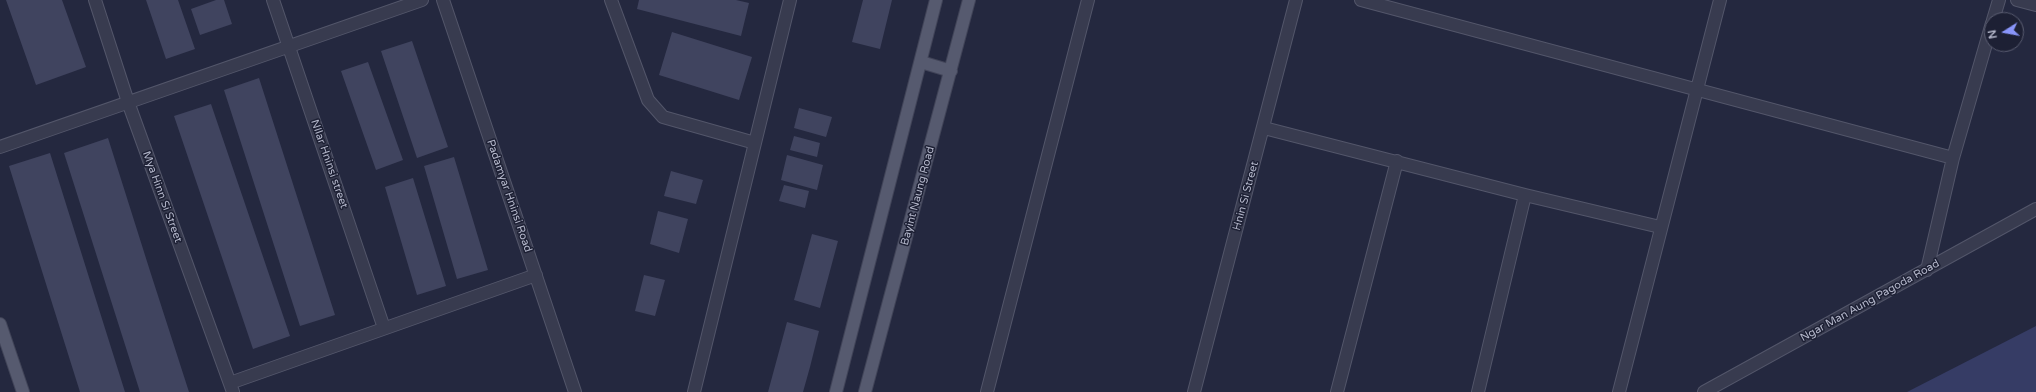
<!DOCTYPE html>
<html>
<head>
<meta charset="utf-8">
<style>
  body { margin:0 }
  #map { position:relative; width:2036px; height:392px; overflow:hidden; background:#24283f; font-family:"Varela Round",sans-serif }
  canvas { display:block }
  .north { position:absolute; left:1984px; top:12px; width:40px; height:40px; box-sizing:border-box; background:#1d2034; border:1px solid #595c70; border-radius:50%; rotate:259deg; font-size:11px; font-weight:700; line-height:16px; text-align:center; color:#b4b7ca }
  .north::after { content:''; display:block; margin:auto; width:14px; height:18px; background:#8995fa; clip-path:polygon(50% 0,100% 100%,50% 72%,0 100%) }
</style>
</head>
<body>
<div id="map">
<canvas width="2036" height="392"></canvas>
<div class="north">N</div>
</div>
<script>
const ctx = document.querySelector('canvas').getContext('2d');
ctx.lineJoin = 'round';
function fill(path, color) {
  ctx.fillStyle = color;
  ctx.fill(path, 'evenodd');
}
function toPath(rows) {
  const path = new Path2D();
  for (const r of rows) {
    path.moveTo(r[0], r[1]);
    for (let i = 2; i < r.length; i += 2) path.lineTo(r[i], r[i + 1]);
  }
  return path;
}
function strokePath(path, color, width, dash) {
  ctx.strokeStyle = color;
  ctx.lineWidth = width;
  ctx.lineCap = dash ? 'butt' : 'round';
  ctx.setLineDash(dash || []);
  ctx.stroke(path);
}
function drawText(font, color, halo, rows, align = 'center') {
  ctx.font = font + ' "Varela Round",sans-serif';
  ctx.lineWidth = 3;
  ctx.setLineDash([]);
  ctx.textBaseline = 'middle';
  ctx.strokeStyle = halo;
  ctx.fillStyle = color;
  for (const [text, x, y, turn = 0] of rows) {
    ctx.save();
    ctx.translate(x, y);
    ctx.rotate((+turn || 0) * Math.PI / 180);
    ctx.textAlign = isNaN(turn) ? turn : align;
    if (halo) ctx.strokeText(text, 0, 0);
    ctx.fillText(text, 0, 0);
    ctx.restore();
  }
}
const water = toPath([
  [2036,326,2036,392,1907,392]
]);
const building = toPath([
  [6,0,62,0,86,67,36,85],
  [146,0,178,0,195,49,166,59],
  [216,0,224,0,232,24,200,35,191,9],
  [639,0,736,0,749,3,741,36,637,9],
  [863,0,892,0,880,49,852,42],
  [672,32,752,57,739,100,659,75],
  [412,41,448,147,417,158,381,51],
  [368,62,403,160,376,170,341,71],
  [259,78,335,315,300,326,224,90],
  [211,104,290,336,253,349,174,116],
  [799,108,832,117,826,137,794,128],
  [794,136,820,143,817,157,790,150],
  [108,138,150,271,189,392,140,392,127,351,64,153],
  [50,153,92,287,125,392,80,392,30,233,9,166],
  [787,155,823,165,817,190,781,180],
  [454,157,488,270,457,279,424,166],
  [671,171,703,180,696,204,664,196],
  [413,178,446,286,417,295,385,187],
  [784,185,809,191,805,208,779,201],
  [658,211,688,219,679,253,650,244],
  [812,234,838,241,820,308,794,300],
  [644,275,665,280,655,316,635,311],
  [787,322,819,331,810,367,803,392,768,392]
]);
const minor = toPath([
  [95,0,128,102,233,392],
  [273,0,384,328],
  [443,0,575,392],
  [611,0,648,100,663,117,755,143],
  [1361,0,1953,158],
  [2017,0,2036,5],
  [1993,20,1999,0],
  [1264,128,1525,195,1660,227],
  [0,147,422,0],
  [1927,270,1953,158,1992,23],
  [230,383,536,275],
  [694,392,790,0],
  [987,392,1088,0],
  [1194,392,1296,0],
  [1337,392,1397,161],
  [1478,392,1525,195],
  [1619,392,1720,0],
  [1704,392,2036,209]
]);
const major = toPath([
  [921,62,951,71],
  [0,324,23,392],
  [836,392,936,0],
  [865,392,969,0]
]);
const streetNames = [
  ["NIlar Hninsi street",329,164,71],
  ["Padamyar Hninsi Road",509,196,71],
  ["Bayint Naung Road",918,196,-75],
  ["Hnin Si Street",1246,196,-75],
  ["Mya Hinn Si Street",162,197,70],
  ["Ngar Man Aung Pagoda Road",1870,301,-29]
];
fill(water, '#363c65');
fill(building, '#40445f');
strokePath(minor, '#53566a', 14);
strokePath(major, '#414458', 14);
strokePath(minor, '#383b4f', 12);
strokePath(major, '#565a6f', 12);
drawText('11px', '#b4b7ca', '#1d2034', streetNames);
</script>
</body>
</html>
